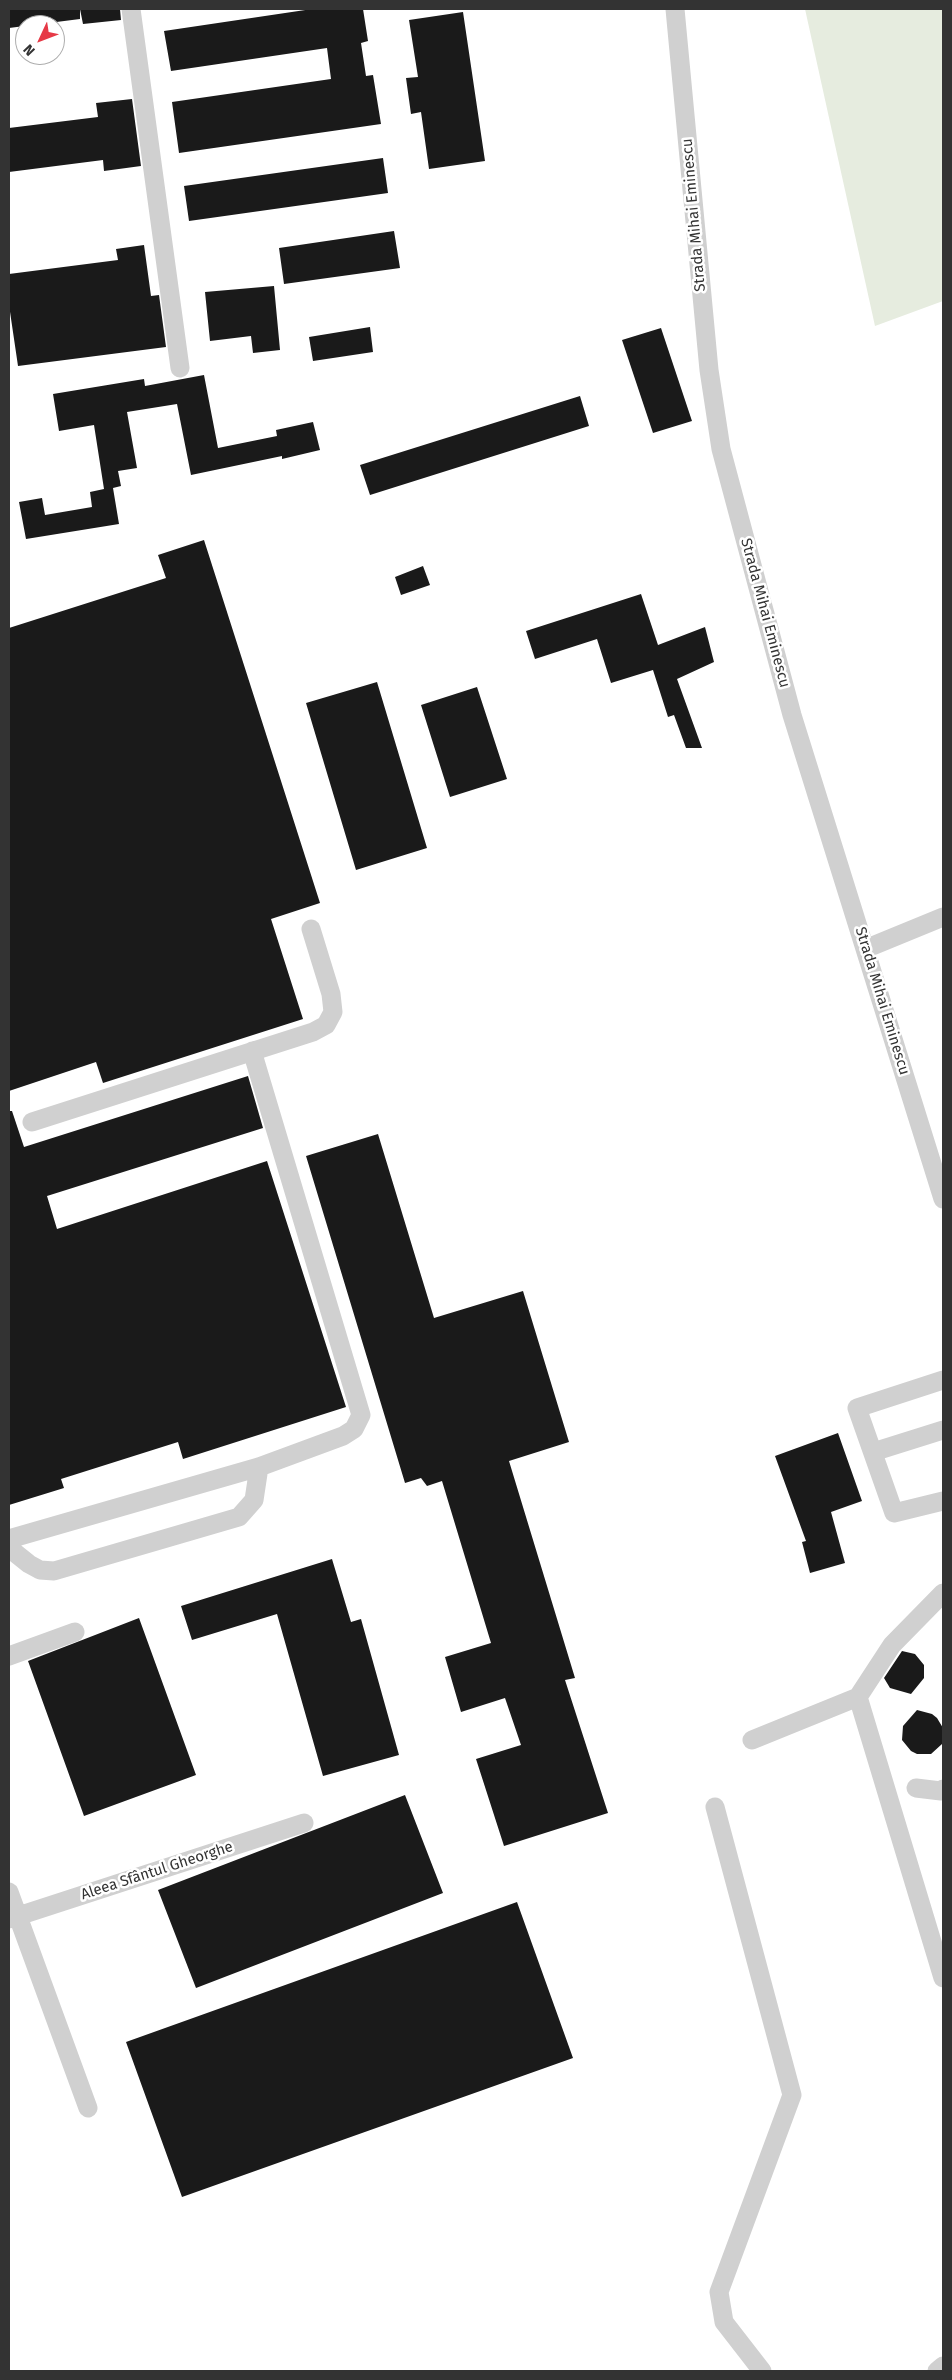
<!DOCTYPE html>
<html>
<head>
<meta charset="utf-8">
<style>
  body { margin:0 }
  #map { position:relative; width:952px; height:2380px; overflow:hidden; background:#fff; font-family:"Fira Sans",sans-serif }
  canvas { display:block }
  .frame { position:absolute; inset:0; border:10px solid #333; pointer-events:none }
  .north { position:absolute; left:15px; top:15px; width:50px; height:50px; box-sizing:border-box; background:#fff; border:1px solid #adadad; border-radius:50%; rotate:227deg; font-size:14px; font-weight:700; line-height:20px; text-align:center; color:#333 }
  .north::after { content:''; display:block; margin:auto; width:18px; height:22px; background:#e63946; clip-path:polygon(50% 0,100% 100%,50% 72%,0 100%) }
</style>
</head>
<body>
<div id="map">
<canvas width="952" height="2380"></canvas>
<div class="frame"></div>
<div class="north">N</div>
</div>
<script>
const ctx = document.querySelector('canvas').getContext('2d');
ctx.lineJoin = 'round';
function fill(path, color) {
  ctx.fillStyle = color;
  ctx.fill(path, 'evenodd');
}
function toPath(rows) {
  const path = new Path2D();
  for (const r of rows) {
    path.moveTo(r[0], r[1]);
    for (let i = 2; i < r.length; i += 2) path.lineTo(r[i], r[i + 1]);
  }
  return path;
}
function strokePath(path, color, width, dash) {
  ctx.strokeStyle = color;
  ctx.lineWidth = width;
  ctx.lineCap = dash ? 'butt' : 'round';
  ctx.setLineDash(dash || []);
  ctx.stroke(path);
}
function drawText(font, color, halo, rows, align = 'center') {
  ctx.font = font + ' "Fira Sans",sans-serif';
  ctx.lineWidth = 5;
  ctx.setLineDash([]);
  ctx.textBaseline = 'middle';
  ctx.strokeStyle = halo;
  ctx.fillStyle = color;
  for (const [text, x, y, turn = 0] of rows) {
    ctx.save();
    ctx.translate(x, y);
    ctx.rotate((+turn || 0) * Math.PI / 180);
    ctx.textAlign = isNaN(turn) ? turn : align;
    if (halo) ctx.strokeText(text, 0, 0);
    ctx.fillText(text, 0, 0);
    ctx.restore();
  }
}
const green = toPath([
  [805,9,943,9,943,301,875,326]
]);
const building = toPath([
  [9,9,80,9,80,19,9,28],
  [80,9,120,9,121,20,83,24],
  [312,9,363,9,368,41,361,43,366,76,373,75,381,124,179,153,172,102,331,79,327,48,171,71,164,31],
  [463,12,485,161,429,169,421,112,411,114,406,78,418,77,409,20],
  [132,99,141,166,104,171,103,160,9,172,9,128,98,117,96,103],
  [383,158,388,193,189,221,184,186],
  [394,231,400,268,284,284,279,248],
  [144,245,151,296,159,295,166,347,18,366,9,305,9,274,118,260,116,249],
  [274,286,280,350,253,353,251,336,210,341,205,292],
  [370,327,373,352,313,361,309,337],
  [661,328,692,421,653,433,622,340],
  [204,375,218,448,277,436,276,430,313,422,320,450,282,459,282,456,191,475,177,404,127,412,137,468,118,471,121,486,113,488,119,524,26,539,19,502,42,498,45,515,92,507,90,492,104,489,94,425,59,431,53,394,144,379,145,386],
  [580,396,589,426,370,495,360,465],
  [204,540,320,903,271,919,303,1019,103,1083,96,1062,9,1091,9,628,166,578,158,555],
  [423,566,430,585,401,595,395,577],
  [641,594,658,645,705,627,714,662,677,679,702,748,686,748,674,715,668,717,653,670,611,683,597,639,535,659,526,631],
  [377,682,427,848,356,870,306,703],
  [477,687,507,779,450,797,421,705],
  [248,1076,263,1128,47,1196,57,1229,267,1161,346,1407,183,1459,178,1442,61,1479,64,1488,9,1505,9,1111,12,1111,24,1147],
  [378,1134,434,1318,523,1291,569,1442,509,1461,575,1678,565,1680,608,1813,504,1846,476,1759,521,1745,505,1698,461,1712,445,1657,491,1643,442,1481,427,1486,421,1478,405,1483,306,1156],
  [838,1433,862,1501,831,1512,845,1563,810,1573,802,1542,806,1541,775,1456],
  [332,1559,351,1622,361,1619,399,1755,323,1776,277,1614,192,1640,181,1606],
  [139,1618,196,1775,84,1816,28,1661],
  [902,1651,915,1654,924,1665,924,1678,911,1694,890,1688,884,1678],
  [917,1710,932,1714,937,1718,943,1728,942,1744,931,1754,917,1754,911,1751,902,1740,903,1726],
  [405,1795,443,1893,196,1988,158,1890],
  [517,1902,573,2058,182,2197,126,2042]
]);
const minor = toPath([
  [131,9,180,368],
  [675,9,709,370,721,449,792,715,943,1199],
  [865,949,943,917],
  [32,1122,313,1032,326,1025,333,1012,331,994,311,929],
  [943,1380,857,1408,894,1513,943,1501],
  [873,1452,943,1430],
  [9,1539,259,1467,343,1436,354,1429,361,1415,252,1051],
  [9,1548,29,1564,40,1570,54,1571,239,1517,254,1500,259,1467],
  [9,1656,75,1632],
  [858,1697,943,1978],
  [752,1740,858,1697,892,1645,943,1593],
  [916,1788,941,1791,943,1789],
  [715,1807,792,2095,719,2292,724,2322,762,2371],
  [9,1892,88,2108],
  [9,1919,304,1823],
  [937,2371,943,2366]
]);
const streetNames = [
  ["Strada Mihai Eminescu",694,215,-95],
  ["Strada Mihai Eminescu",765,613,75],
  ["Strada Mihai Eminescu",882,1001,73],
  ["Aleea Sfântul Gheorghe",157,1871,-18]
];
fill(green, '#e6ecdf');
fill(building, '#1a1a1a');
strokePath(minor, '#d0d0d0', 19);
drawText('15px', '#333', '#fff', streetNames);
</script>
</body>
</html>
